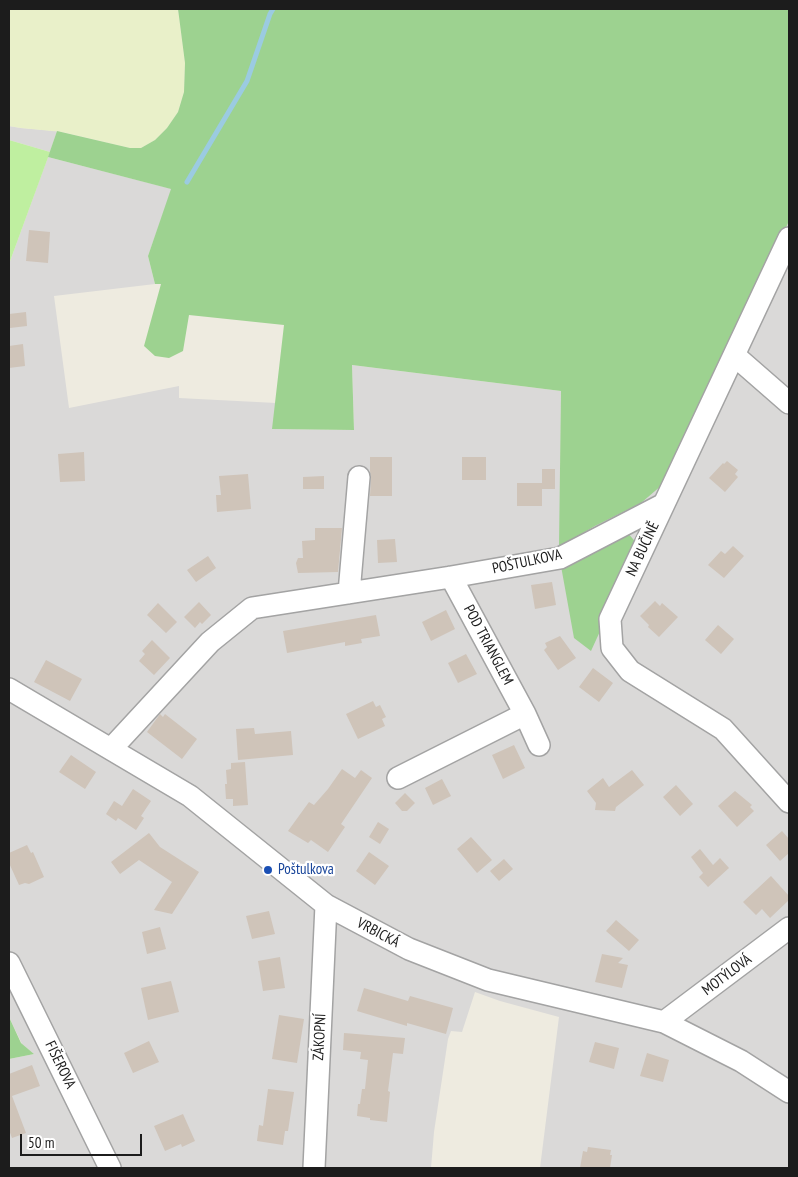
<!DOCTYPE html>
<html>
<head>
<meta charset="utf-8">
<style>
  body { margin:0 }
  #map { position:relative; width:798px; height:1177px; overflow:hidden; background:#eeebe0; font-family:"PT Sans Narrow",sans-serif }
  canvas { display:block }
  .frame { position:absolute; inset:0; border:10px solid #1c1c1c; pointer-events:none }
  .scale { position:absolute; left:20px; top:1134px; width:122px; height:22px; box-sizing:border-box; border:2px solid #1c1c1c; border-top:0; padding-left:6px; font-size:15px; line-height:18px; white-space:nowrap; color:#1c1c1c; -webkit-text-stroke:4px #fff; paint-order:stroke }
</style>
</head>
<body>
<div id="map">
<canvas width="798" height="1177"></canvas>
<div class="frame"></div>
<div class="scale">50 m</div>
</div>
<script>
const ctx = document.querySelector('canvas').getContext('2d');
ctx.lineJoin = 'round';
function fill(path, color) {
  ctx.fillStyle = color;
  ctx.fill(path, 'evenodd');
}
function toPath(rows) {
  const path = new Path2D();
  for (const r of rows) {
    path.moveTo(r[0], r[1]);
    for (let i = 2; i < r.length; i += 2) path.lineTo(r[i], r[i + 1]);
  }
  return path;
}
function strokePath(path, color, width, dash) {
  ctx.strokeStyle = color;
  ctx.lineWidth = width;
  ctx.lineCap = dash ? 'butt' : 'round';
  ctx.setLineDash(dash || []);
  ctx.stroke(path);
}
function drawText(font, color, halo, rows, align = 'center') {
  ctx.font = font + ' "PT Sans Narrow",sans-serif';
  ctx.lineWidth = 4.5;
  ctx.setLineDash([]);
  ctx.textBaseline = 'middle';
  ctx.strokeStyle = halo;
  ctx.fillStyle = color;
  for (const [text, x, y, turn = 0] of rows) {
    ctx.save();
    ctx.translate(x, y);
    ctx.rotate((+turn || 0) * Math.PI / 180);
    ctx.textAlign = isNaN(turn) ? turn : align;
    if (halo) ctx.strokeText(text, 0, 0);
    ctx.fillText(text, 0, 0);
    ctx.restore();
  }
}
const residential = toPath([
  [9,126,21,128,57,131,50,152,9,140],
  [48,157,172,189,148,256,155,284,54,296,69,408,179,386,179,398,276,403,273,429,354,430,352,365,561,391,560,546,595,526,685,446,789,221,789,1168,540,1168,559,1017,500,1001,475,992,462,1032,451,1031,448,1039,434,1132,431,1168,9,1168,9,1059,34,1054,22,1044,9,1017,9,264]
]);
const farmland = toPath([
  [9,9,178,9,185,63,184,92,178,112,167,128,155,140,141,148,130,148,62,132,21,128,9,126]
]);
const grass = toPath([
  [9,140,50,152,9,264]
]);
const forest = toPath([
  [178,9,789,9,789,221,685,446,662,485,641,503,595,526,559,547,561,391,352,365,354,430,272,429,284,325,189,315,183,351,169,358,155,356,144,346,161,284,155,284,148,256,171,189,48,157,57,131,130,148,141,148,155,140,167,128,178,112,184,92,185,63],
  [626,531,639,546,591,651,574,638,561,566],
  [9,1017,21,1043,34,1054,9,1059]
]);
const stream = toPath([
  [187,182,247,81,270,14,273,9]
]);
const building = toPath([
  [29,230,50,232,48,263,26,261],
  [26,312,27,326,10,328,9,314],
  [23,344,25,366,9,368,9,346],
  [84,452,85,481,60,482,58,454],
  [370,457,392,457,392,496,370,496,371,478,370,471],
  [462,457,486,457,486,480,462,480],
  [727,461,738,470,735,474,738,477,725,492,709,478,723,463,724,464],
  [542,469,555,469,555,489,542,489,542,506,517,506,517,483,542,483],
  [248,474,251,509,217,512,216,495,221,495,219,476],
  [324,476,324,489,303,489,303,477],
  [315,528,342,528,338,572,298,573,296,563,298,558,303,558,302,541,315,540],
  [395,539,397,562,378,563,377,540],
  [733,546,744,556,724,578,708,565,721,551,725,554],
  [208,556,216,568,196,582,187,570],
  [552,582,556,605,535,609,531,585],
  [655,601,660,606,662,603,678,617,659,637,648,627,649,625,640,616],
  [199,602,211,615,202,624,200,622,195,628,184,617],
  [158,603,177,622,166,633,147,615],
  [446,610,455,629,431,641,422,622],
  [376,615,380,636,361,639,362,643,345,646,345,642,287,653,283,631],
  [718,625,734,639,721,654,705,640],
  [560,636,576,658,558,670,544,650,547,647,545,643],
  [152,640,170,658,154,675,139,661,145,654,142,651],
  [466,654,477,674,458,683,448,663],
  [46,660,82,679,70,701,34,682],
  [593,668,613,683,599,702,579,687],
  [373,701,376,707,380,705,386,717,382,719,385,726,358,739,346,714],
  [160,714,163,717,165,714,197,739,182,759,147,732],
  [254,728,255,734,291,731,293,755,238,760,236,729],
  [514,745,525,768,503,779,492,755],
  [71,755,96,772,85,789,59,772],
  [245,762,248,805,233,806,233,799,226,799,225,784,227,784,226,770,231,769,231,763],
  [342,769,355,778,361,770,372,778,341,824,345,827,328,852,311,840,308,843,288,831,309,802,314,805,328,789],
  [632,770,644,785,616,807,615,811,595,810,596,803,587,791,603,778,609,787],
  [442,779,451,796,433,805,425,788],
  [676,785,693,804,680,816,663,797],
  [133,789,151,801,141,816,144,818,136,830,118,818,116,821,106,814,114,801,122,806],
  [735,791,752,805,750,807,754,811,737,827,718,806],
  [405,793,415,803,407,811,402,811,395,803],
  [378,822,389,829,380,844,369,837],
  [782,831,789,839,789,853,780,861,766,845],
  [149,833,160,847,199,872,172,914,154,910,172,882,139,860,120,874,111,862],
  [471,837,492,860,477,873,457,849],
  [27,845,31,853,33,852,44,877,29,884,25,883,19,885,9,863,9,853],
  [700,849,713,865,720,858,729,868,708,887,699,877,703,873,691,857],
  [369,852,389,866,375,885,356,871],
  [504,859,513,869,499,881,490,871],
  [771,876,789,896,789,900,770,918,762,909,756,915,743,902],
  [269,911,275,934,252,939,246,916],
  [616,920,639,940,629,951,606,931],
  [160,927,166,949,147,954,142,932],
  [602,954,623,958,618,963,628,965,622,988,595,982],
  [280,957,285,988,263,991,258,961],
  [171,981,179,1012,148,1020,141,988],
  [364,988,408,1001,410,996,453,1008,446,1034,407,1023,407,1026,357,1011],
  [279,1015,304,1019,297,1063,272,1059],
  [344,1033,405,1038,403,1054,393,1053,388,1091,390,1092,387,1122,370,1120,370,1118,357,1116,358,1104,360,1104,362,1089,365,1089,368,1060,360,1059,361,1052,343,1050],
  [149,1041,159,1062,133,1073,124,1053],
  [595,1042,619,1048,614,1069,589,1062],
  [647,1053,669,1060,663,1082,640,1076],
  [32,1065,40,1086,12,1096,26,1133,12,1138,9,1130,9,1074],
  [268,1089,294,1092,288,1131,285,1131,283,1145,257,1141,259,1125,263,1126],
  [183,1114,195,1141,182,1147,181,1144,165,1151,154,1126],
  [588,1147,611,1150,610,1155,612,1155,610,1168,580,1168,583,1151,587,1152]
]);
const minor = toPath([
  [789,238,610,619,612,648,630,671,723,729,789,802],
  [734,355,789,403],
  [349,593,359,477],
  [9,689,190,796,326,905,409,949,488,980,664,1022,741,1061,789,1092],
  [525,714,539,745],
  [111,749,210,642,252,608,451,577,560,558,664,504],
  [398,778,525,714,451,577],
  [9,963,110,1168],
  [664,1022,789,928],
  [314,1168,326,905]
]);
const markers = [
  [268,870,5,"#1a4fb4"]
];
const streetNames = [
  ["NA BUČINĚ",643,549,-65],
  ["POŠTULKOVA",527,562,-12],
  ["POD TRIANGLEM",488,645,62],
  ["VRBICKÁ",378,933,28],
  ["MOTÝLOVÁ",727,975,-37],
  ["ZÁKOPNÍ",320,1037,-87],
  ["FIŠEROVA",60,1065,64]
];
const transitNames = [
  ["Poštulkova",278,870]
];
fill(residential, '#dad9d8');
fill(farmland, '#e9f0c9');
fill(grass, '#bfefa0');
fill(forest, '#9dd290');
strokePath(stream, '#9bcbe1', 5);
fill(building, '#cfc4b9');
strokePath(minor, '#a3a3a3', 24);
strokePath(minor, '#fff', 21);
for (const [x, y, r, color] of markers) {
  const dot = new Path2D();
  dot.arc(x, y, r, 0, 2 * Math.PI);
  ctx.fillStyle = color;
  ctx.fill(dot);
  strokePath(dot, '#fff', 2);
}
drawText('15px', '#1c1c1c', '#fff', streetNames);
drawText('15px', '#164399', '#fff', transitNames, 'left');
</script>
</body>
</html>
